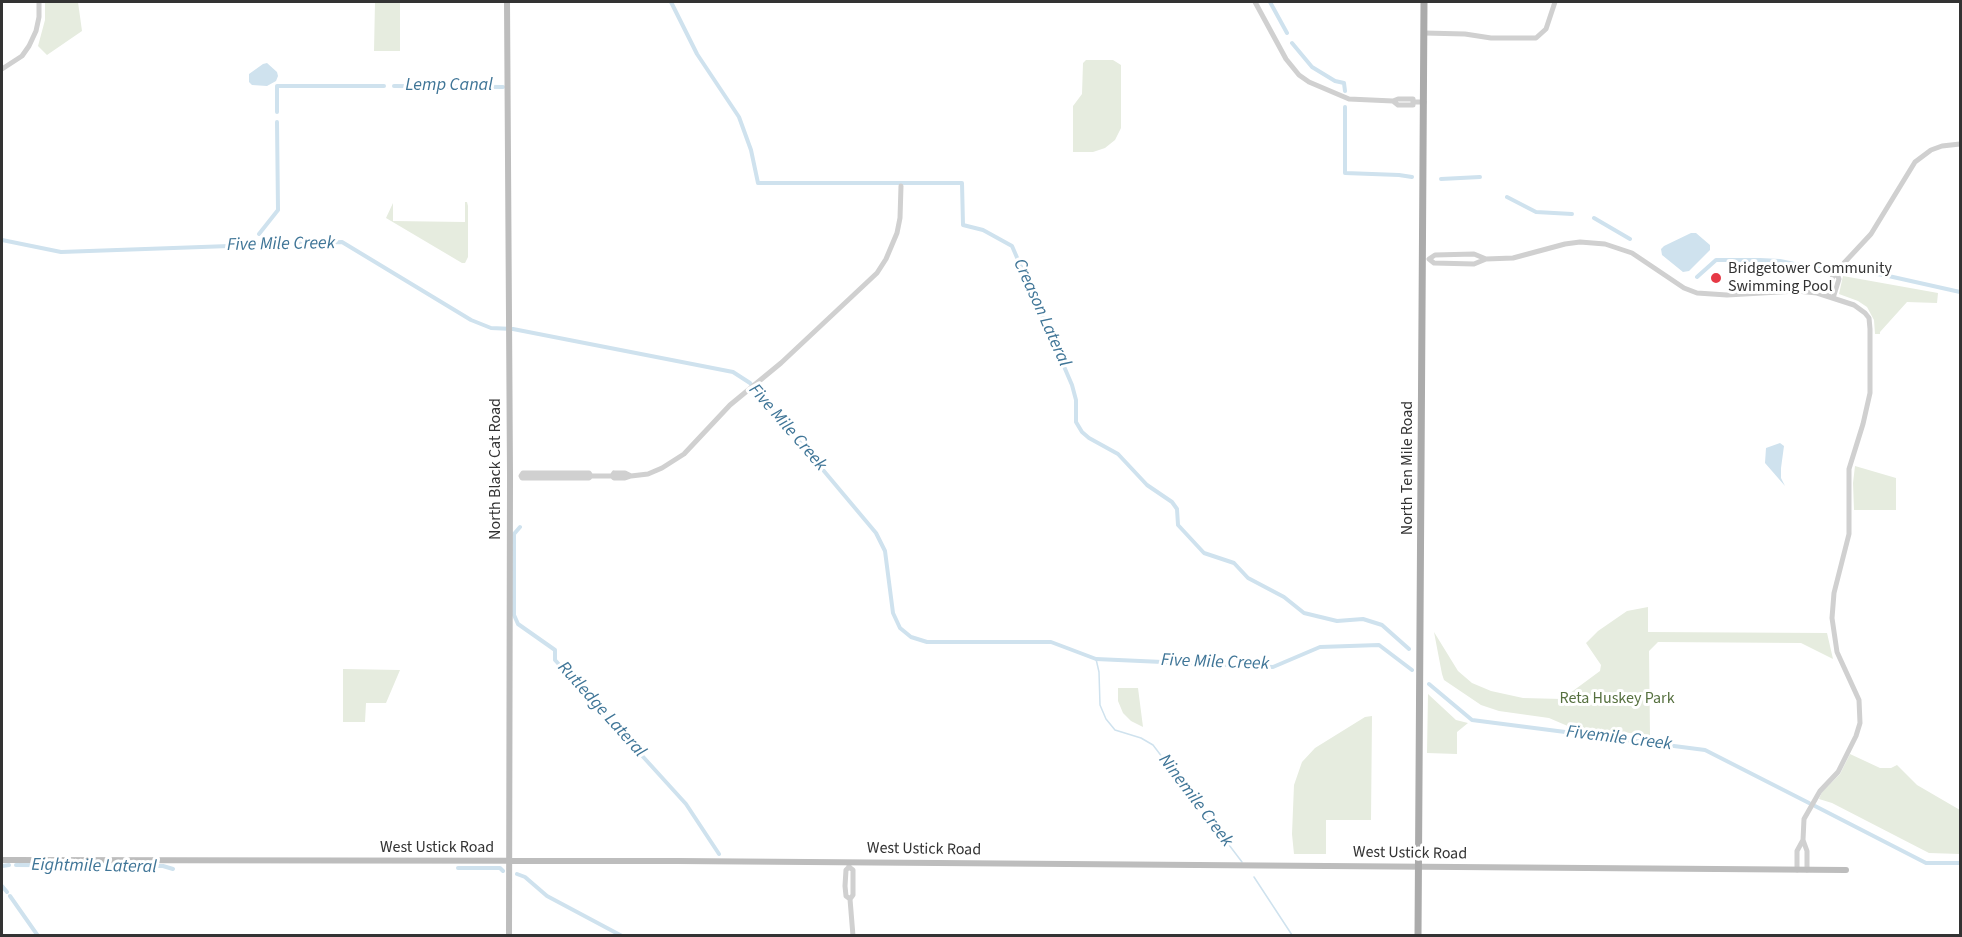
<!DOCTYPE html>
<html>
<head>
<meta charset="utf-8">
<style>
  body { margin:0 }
  #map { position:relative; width:1962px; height:937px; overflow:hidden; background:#fff; font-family:"Source Sans 3",sans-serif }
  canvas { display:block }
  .frame { position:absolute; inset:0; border:3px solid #333; pointer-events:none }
</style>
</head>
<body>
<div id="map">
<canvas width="1962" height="937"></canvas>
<div class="frame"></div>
</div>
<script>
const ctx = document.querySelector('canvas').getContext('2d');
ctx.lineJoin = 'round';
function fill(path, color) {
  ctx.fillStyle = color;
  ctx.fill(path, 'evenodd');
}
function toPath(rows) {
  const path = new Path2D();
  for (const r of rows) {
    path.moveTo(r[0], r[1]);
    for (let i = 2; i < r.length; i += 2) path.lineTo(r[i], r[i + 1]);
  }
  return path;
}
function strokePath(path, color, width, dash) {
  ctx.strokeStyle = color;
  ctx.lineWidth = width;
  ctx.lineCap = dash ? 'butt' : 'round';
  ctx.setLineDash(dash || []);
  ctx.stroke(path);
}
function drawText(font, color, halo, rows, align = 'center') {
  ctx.font = font + ' "Source Sans 3",sans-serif';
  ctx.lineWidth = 6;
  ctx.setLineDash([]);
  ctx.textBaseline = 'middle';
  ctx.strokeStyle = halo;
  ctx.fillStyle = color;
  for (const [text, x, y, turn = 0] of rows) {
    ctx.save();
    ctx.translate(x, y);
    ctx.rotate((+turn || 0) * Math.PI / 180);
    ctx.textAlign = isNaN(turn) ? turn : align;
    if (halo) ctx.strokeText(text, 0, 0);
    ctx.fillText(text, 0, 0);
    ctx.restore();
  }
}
const green = toPath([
  [45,2,78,2,82,31,47,55,38,46,45,20],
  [375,2,400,2,400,51,374,51],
  [1086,60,1113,60,1121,65,1121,128,1115,140,1105,148,1093,152,1073,152,1073,106,1082,94,1083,63],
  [465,202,467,202,468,206,468,257,465,263,462,263,386,218,393,203,393,221,465,222],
  [1843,276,1938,293,1937,303,1907,302,1880,332,1880,334,1875,334,1874,320,1867,307,1858,301,1839,294],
  [1855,466,1896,478,1896,510,1854,510,1853,483],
  [1648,607,1648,632,1827,633,1833,659,1801,643,1658,642,1649,651,1650,735,1570,727,1549,718,1499,711,1481,705,1444,680,1442,674,1434,632,1458,671,1472,683,1491,691,1523,698,1562,699,1600,671,1601,665,1586,643,1598,631,1627,611],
  [343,669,400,670,386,703,366,703,365,722,343,722],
  [1118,688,1138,688,1143,727,1131,721,1123,713,1118,701],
  [1428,694,1456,720,1468,723,1457,732,1457,754,1427,753],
  [1372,716,1371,820,1326,820,1326,854,1294,854,1292,834,1294,785,1302,762,1315,748,1365,717],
  [1850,754,1880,768,1891,768,1897,765,1917,785,1960,810,1960,854,1929,853,1832,803,1819,799,1822,792,1840,774]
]);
const water = toPath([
  [267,63,277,72,278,76,276,81,267,86,252,85,249,82,249,74,263,64],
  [1691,233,1696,233,1710,245,1710,250,1689,271,1683,272,1662,255,1661,249,1664,246],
  [1780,443,1784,446,1781,468,1781,478,1785,486,1765,463,1766,448]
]);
const stream = toPath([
  [1096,659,1099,672,1100,705,1106,719,1115,730,1141,738,1153,745,1242,862],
  [1254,877,1292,935]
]);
const canal = toPath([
  [671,2,697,54,739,117,751,150,758,183,962,183,963,225,983,230,1012,246,1072,385,1076,400,1076,422,1082,432,1089,438,1118,454,1147,485,1172,502,1177,509,1178,525,1204,553,1234,563,1248,578,1284,597,1304,613,1337,621,1363,619,1382,625,1409,649],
  [1270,2,1287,33],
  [1292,43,1312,67,1335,81,1344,83,1345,91],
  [394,86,503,87],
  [1345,107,1345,173,1399,175,1412,177],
  [277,112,277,86,384,86],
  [1441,179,1480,177],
  [1507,197,1536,212,1572,214],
  [1594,218,1630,239],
  [259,234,278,210,277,122],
  [2,240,61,252,342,242,471,320,491,328,513,329,733,372,750,383,876,533,885,551,893,613,900,628,911,637,927,642,1051,642,1096,659,1273,667,1320,647,1379,645,1412,670],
  [1850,270,1884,275,1960,292],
  [1697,277,1716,260,1760,260,1780,261,1804,266,1828,267],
  [520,527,514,534,514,615,518,624,555,650,555,660,686,804,719,854],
  [1429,684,1472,720,1705,750,1809,803],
  [1815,806,1926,863,1960,863],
  [16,865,163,866,173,869],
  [2,866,9,865],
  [458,868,500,868,503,871],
  [517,874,525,877,547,896,622,936],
  [2,886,7,892],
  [10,896,38,936]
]);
const tertiary = toPath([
  [1255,2,1286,59,1299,75,1309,82,1349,99,1393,101],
  [1424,33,1465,34,1491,38,1536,38,1546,29,1555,2],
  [2,69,22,56,29,46,36,31,39,17,39,2],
  [1413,102,1413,99,1398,99,1393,101,1398,105,1413,105,1413,102,1424,102],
  [1486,259,1474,254,1435,255,1429,259,1434,263,1474,264,1486,259,1513,258,1565,244,1580,242,1605,244,1632,253,1684,288,1697,293,1727,295,1797,291,1817,293,1854,305,1865,313,1869,318,1870,329,1870,393,1863,424,1849,469,1849,534,1834,593,1832,618,1837,652,1859,700,1860,723,1856,736,1838,772,1820,791,1804,819,1803,840,1807,851,1807,870],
  [1828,296,1832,278,1844,263,1871,234,1915,162,1931,150,1942,146,1960,144],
  [1833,298,1839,279,1837,274],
  [614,473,625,473,631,476,625,478,614,478,612,476,614,473],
  [591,476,589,478,522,478,521,476,523,473,589,473,591,476,612,476],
  [631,476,648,474,662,468,684,454,730,405,781,363,877,273,886,259,897,233,900,218,901,186],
  [849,863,849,867,846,870,845,886,846,896,850,899,853,895,853,870,849,867],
  [1797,870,1797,851,1803,840],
  [850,899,853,936]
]);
const secondary = toPath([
  [507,2,510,475,509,936],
  [2,860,678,861,1846,870]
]);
const primary = toPath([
  [1418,936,1424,2]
]);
const markers = [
  [1716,278,6,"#e63946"]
];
const poiNames = [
  ["Bridgetower Community",1728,269],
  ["Swimming Pool",1728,287]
];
const streetNames = [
  ["North Ten Mile Road",1408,468,-90],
  ["North Black Cat Road",496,469,-90],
  ["West Ustick Road",437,848],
  ["West Ustick Road",924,850,1],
  ["West Ustick Road",1410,854,1]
];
const parkNames = [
  ["Reta Huskey Park",1617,699]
];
const waterNames = [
  ["Lemp Canal",449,86],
  ["Five Mile Creek",281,245,-1],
  ["Creason Lateral",1041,313,66],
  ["Five Mile Creek",787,428,49],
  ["Five Mile Creek",1215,663,2],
  ["Rutledge Lateral",601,710,48],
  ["Fivemile Creek",1619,739,7],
  ["Ninemile Creek",1195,801,53],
  ["Eightmile Lateral",94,867,1]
];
fill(green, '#e6ecdf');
fill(water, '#cfe2ee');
strokePath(stream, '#cfe2ee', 1.5);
strokePath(canal, '#cfe2ee', 4);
strokePath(tertiary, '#d0d0d0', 5);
strokePath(secondary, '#bdbdbd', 6);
strokePath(primary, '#ababab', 7);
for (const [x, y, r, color] of markers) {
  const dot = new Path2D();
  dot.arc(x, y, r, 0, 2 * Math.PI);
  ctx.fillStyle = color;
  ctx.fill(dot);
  strokePath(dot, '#fff', 2);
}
drawText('16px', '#333', '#fff', poiNames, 'left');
drawText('16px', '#333', '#fff', streetNames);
drawText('16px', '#56703f', '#fff', parkNames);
drawText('italic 18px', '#3f7597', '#fff', waterNames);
</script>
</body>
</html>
